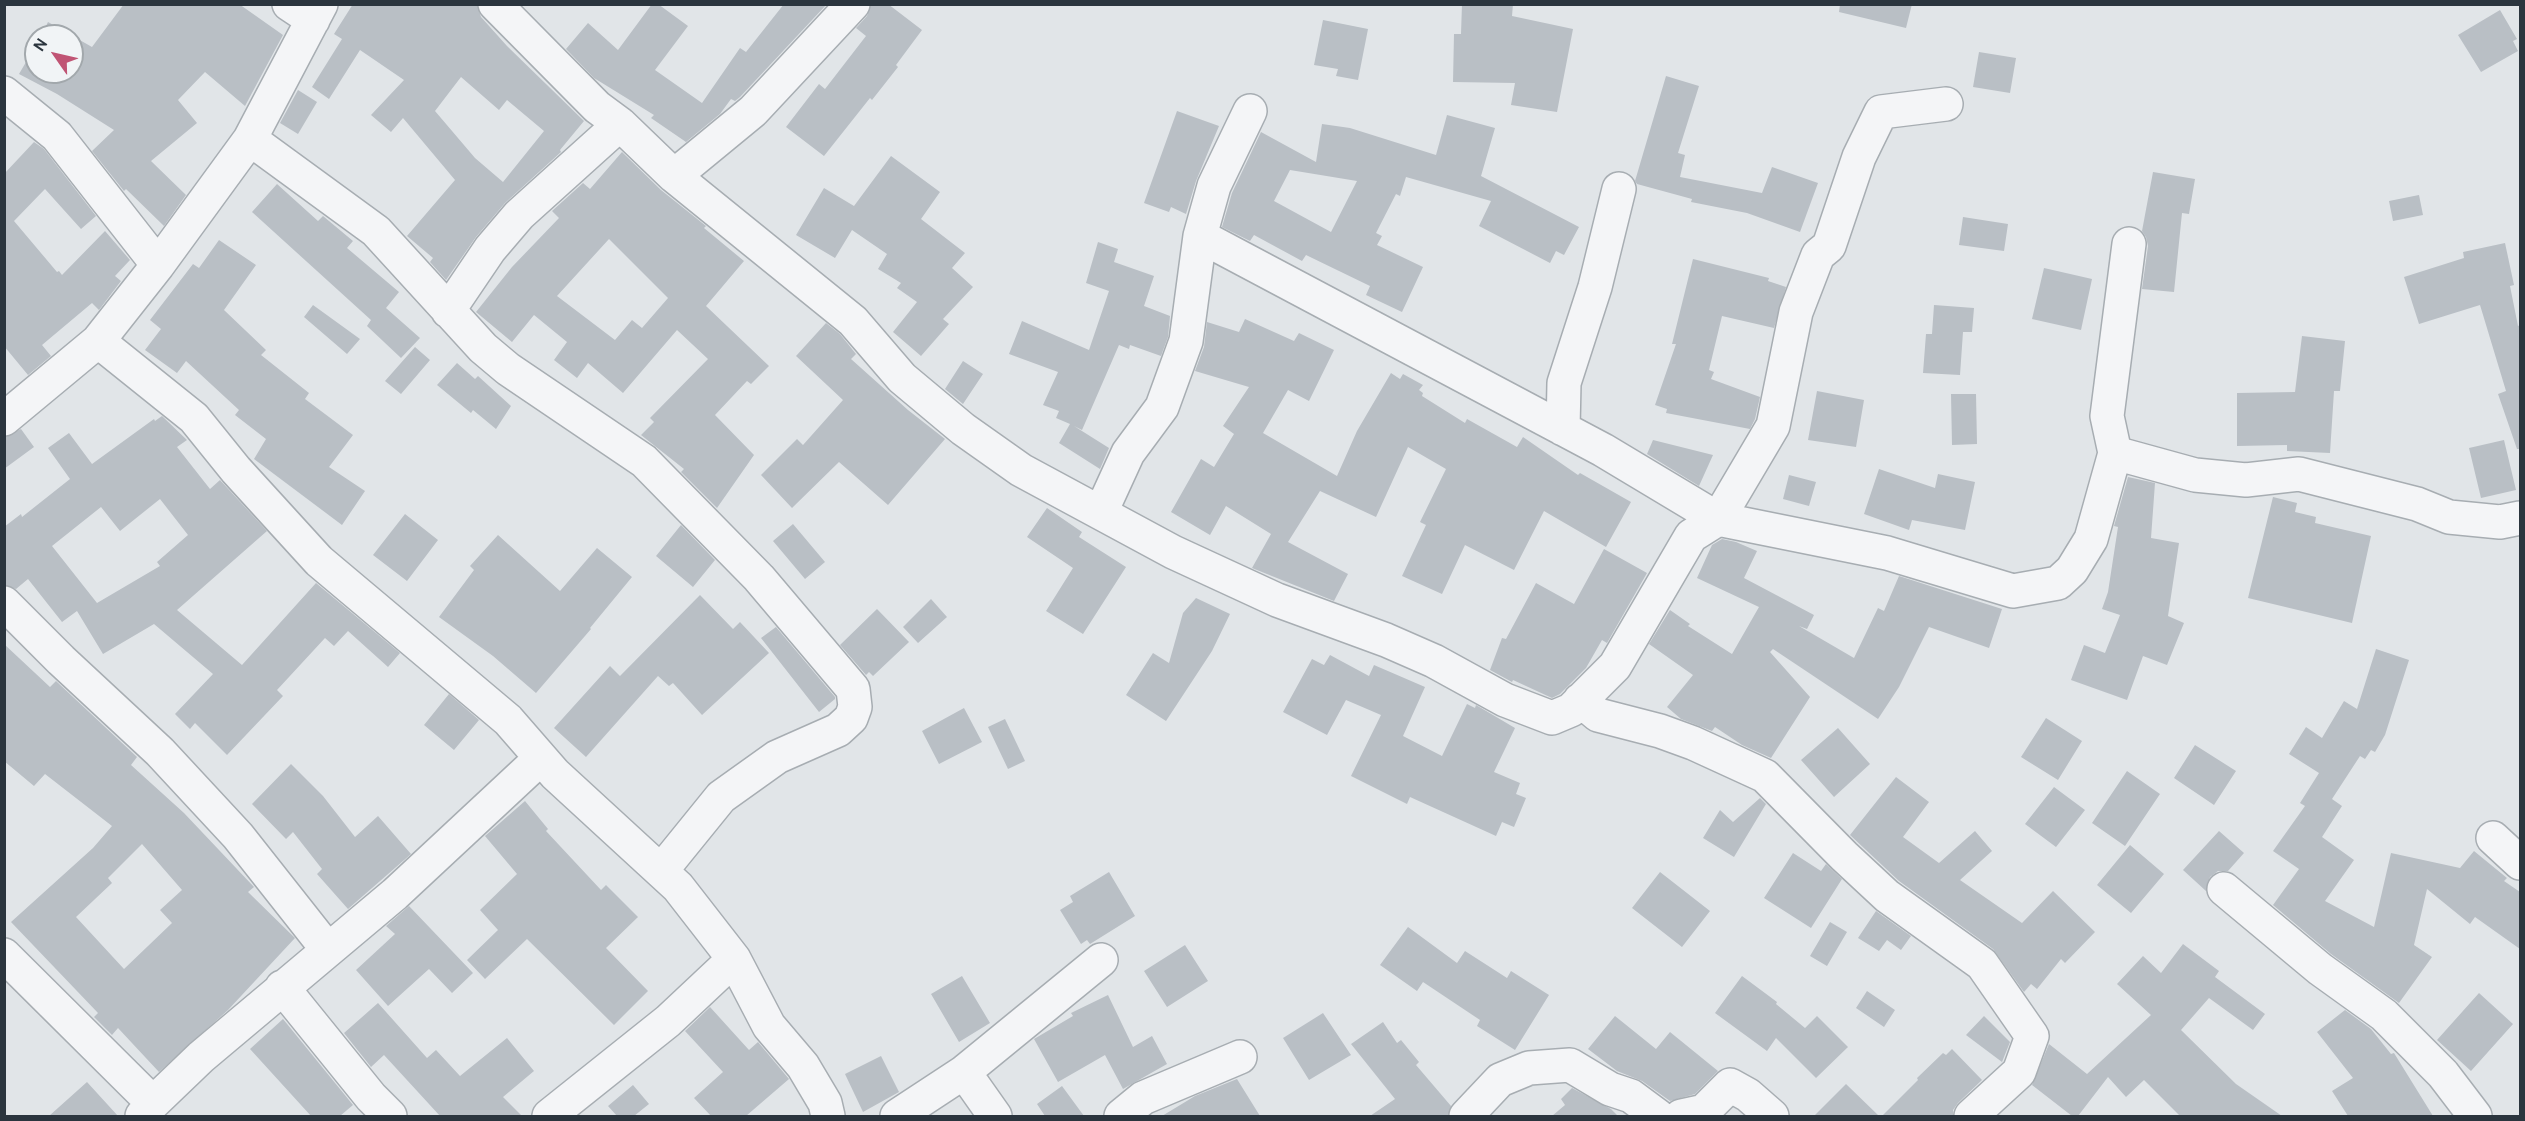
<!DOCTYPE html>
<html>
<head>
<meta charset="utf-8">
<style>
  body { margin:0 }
  #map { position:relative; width:2525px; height:1121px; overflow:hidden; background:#e1e5e8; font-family:Cabin,sans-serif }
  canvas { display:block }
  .frame { position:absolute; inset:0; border:6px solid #2b353e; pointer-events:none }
  .north { position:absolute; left:24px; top:24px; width:60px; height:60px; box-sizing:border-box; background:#f1f4f6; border:2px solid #a2a8ac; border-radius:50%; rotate:304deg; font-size:16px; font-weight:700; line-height:24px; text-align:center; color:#2b353e }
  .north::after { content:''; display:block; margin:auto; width:21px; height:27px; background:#c05474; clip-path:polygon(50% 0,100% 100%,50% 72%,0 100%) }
</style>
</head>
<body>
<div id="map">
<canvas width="2525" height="1121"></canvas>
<div class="frame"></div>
<div class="north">N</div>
</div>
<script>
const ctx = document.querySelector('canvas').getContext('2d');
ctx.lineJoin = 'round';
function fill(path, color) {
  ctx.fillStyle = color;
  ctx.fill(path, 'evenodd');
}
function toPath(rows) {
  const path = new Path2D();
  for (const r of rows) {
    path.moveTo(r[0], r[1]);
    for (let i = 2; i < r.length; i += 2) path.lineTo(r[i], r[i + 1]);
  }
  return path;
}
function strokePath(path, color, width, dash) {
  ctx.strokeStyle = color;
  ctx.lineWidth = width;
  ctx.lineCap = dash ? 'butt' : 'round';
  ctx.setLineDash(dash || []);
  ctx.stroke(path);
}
const building = toPath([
  [124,4,239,4,283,35,245,106,205,72,178,100,197,123,151,161,186,195,164,226,126,189,124,191,92,151,114,130,57,94,19,74,36,45,36,72,72,72,72,36,41,36,48,22,92,47],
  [353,4,477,4,481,17,507,46,584,121,560,150,561,152,505,203,476,237,446,280,430,262,433,258,407,236,455,180,403,118,391,132,371,115,404,80,360,50,329,99,312,87,342,39,334,34],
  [461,77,499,110,507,100,544,131,503,182,475,158,435,111],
  [652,4,658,4,688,26,655,70,702,103,740,48,746,52,784,4,827,4,740,97,735,101,731,99,720,114,686,142,651,118,654,115,594,78,566,49,588,23,618,50],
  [871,4,888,4,922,30,896,65,898,67,872,100,870,98,824,156,786,127,819,84,825,89,866,36,856,28,867,16],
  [1462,4,1513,4,1512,16,1573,29,1557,112,1511,105,1515,83,1453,82,1454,34,1461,34],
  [1840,4,1912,4,1906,28,1839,12],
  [2500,10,2517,39,2513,41,2518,51,2481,72,2458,35],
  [1323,20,1368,29,1358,80,1336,76,1338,69,1314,65],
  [1979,52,2016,58,2010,93,1973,87],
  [1666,76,1699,86,1678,153,1685,155,1680,177,1762,193,1772,167,1818,183,1800,232,1747,213,1691,202,1692,199,1637,184,1635,181],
  [298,90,317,102,298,134,280,123],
  [1177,111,1219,126,1196,181,1186,214,1171,207,1169,212,1144,203],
  [1447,115,1495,128,1481,176,1579,227,1564,255,1556,251,1550,263,1479,226,1491,201,1406,177,1400,196,1396,194,1376,233,1382,236,1377,245,1423,267,1402,312,1366,295,1370,286,1306,255,1302,261,1254,235,1250,241,1222,227,1232,193,1261,132,1316,162,1322,124,1350,128,1436,155],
  [1290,170,1357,181,1331,232,1274,201],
  [34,142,44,149,96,216,81,229,45,189,14,221,57,272,59,271,62,275,105,231,130,260,115,276,121,281,99,310,92,303,42,345,51,356,28,375,4,346,4,174],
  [622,152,661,190,706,226,704,228,744,261,706,306,769,366,751,384,747,381,715,415,754,455,717,508,681,472,684,469,641,435,654,422,650,418,708,359,677,330,623,393,588,363,577,378,554,360,567,342,534,315,512,342,476,312,512,267,559,218,552,211,583,183,590,189],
  [609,239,668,298,642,328,632,320,615,340,557,296],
  [891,156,940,192,921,219,965,253,952,268,973,287,943,319,949,324,921,356,893,332,917,302,897,288,901,283,878,269,887,254,852,230,835,258,796,235,824,188,854,206],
  [2153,172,2195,179,2189,214,2182,213,2174,292,2142,289,2148,246,2146,237,2142,231],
  [277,184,318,221,323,216,353,241,347,248,399,292,386,308,420,338,401,358,367,326,371,320,252,212],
  [2419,195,2423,215,2393,221,2389,201],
  [1963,217,2008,224,2004,251,1959,245],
  [219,240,256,265,224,310,266,350,261,355,309,393,305,399,353,435,329,467,365,491,342,525,254,459,266,439,235,415,239,410,186,361,177,373,145,350,161,329,150,320,193,264,199,268],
  [1098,242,1118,249,1114,262,1154,276,1144,306,1170,316,1168,337,1161,356,1130,345,1129,349,1119,345,1082,430,1074,426,1109,448,1100,469,1059,443,1070,424,1056,418,1059,411,1043,405,1058,372,1009,354,1022,321,1089,350,1109,291,1086,283],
  [2505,243,2514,285,2510,286,2518,326,2520,325,2520,449,2517,449,2498,394,2506,391,2480,305,2419,324,2404,277,2464,258,2463,252],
  [1693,259,1769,278,1768,281,1786,287,1774,328,1722,316,1709,370,1714,372,1711,379,1760,397,1755,419,1750,429,1666,413,1667,409,1655,405,1676,344,1672,344],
  [2044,268,2092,279,2081,330,2032,319],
  [313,305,360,339,347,354,304,317],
  [1934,305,1974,308,1972,332,1963,332,1960,375,1923,373,1926,334,1932,334],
  [1245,319,1294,341,1299,333,1334,350,1309,401,1288,390,1263,433,1337,476,1357,431,1391,373,1400,379,1403,374,1423,385,1419,390,1423,393,1422,396,1465,423,1467,419,1517,447,1523,437,1578,475,1580,473,1631,502,1606,547,1544,511,1514,570,1465,545,1442,594,1402,576,1426,525,1420,522,1446,469,1408,447,1376,517,1320,491,1288,542,1348,574,1334,601,1252,568,1271,534,1226,506,1210,535,1171,512,1201,459,1214,467,1234,434,1223,426,1249,387,1195,371,1204,347,1207,322,1239,332],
  [826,323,840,334,856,354,851,359,908,410,945,439,888,505,839,462,792,508,761,475,797,439,803,445,843,400,796,356],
  [2302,336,2345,341,2340,391,2334,391,2330,453,2287,451,2287,445,2237,446,2237,393,2295,392],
  [415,347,430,360,401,394,385,381],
  [963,361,983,374,963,404,945,389],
  [457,363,475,379,478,376,511,406,496,429,473,410,471,413,437,385],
  [1817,391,1864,400,1856,447,1808,440],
  [1951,394,1976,394,1977,444,1952,445],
  [162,416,187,440,177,447,210,489,220,480,267,531,177,610,242,665,316,583,400,653,388,667,348,631,334,646,325,638,277,690,283,696,227,755,195,723,190,729,175,714,213,674,154,624,103,654,77,611,62,622,28,579,16,589,4,585,4,527,21,514,22,517,70,479,48,448,69,433,92,464,154,419,155,421],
  [160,499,188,535,157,562,160,566,97,603,52,546,101,507,120,531],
  [21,429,34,447,4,469,4,437],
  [1653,440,1713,455,1699,486,1647,454],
  [2504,440,2516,490,2481,498,2469,448],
  [1879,469,1935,488,1938,474,1975,482,1965,530,1912,520,1909,530,1864,514],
  [1789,475,1816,482,1809,506,1783,499],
  [2128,477,2155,483,2151,538,2179,543,2168,616,2184,623,2167,665,2143,656,2127,700,2071,680,2084,645,2105,653,2120,615,2102,609,2108,592,2118,527,2114,526],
  [2273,497,2297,503,2295,512,2316,517,2315,523,2371,536,2352,623,2248,598],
  [1047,508,1082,532,1079,537,1126,567,1083,634,1046,611,1073,568,1027,537],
  [405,514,438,540,407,581,373,555],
  [793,524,825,562,805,579,773,541],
  [681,525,715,560,693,587,656,556],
  [498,535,560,591,597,548,632,577,590,628,591,629,536,693,493,656,439,617,474,570,470,566],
  [1722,539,1736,542,1757,551,1744,578,1814,615,1807,629,1799,626,1854,658,1878,608,1884,611,1899,576,2002,609,1989,648,1929,627,1899,687,1878,719,1773,649,1770,652,1810,697,1771,758,1742,745,1715,727,1712,731,1681,719,1667,707,1693,675,1649,644,1670,610,1690,624,1688,626,1732,654,1759,607,1697,578,1712,545],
  [1604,549,1647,573,1607,643,1602,640,1586,668,1560,694,1552,698,1513,680,1512,682,1490,670,1502,638,1506,639,1536,583,1574,604],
  [700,595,733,629,740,622,769,653,702,715,673,683,669,686,658,676,586,757,554,728,610,666,620,676],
  [1196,598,1230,614,1212,651,1166,721,1126,695,1153,653,1169,663,1183,613],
  [931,599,947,617,918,643,903,627],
  [877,609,909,642,873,676,869,672,866,675,840,645],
  [776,627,835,697,835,699,819,712,761,638],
  [4,644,50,687,56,681,137,757,131,765,184,813,254,887,248,892,295,938,228,1010,159,1072,118,1028,112,1035,94,1017,98,1013,11,922,93,848,112,826,45,774,34,786,4,761],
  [142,844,182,890,160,910,172,923,124,969,76,917,112,883,108,878],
  [2376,649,2409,660,2385,735,2375,752,2371,750,2365,759,2360,756,2332,799,2342,806,2322,837,2354,860,2325,901,2374,927,2391,853,2460,868,2474,851,2507,878,2504,881,2520,892,2520,949,2475,917,2470,924,2427,889,2414,945,2432,957,2399,1003,2331,954,2273,905,2299,869,2273,851,2305,806,2300,803,2319,773,2289,754,2306,727,2322,738,2344,701,2357,709],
  [1330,655,1369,676,1374,665,1425,687,1403,736,1442,756,1467,704,1475,708,1476,705,1515,728,1494,772,1520,783,1516,794,1526,798,1514,827,1502,822,1496,836,1410,797,1407,804,1351,776,1381,715,1346,700,1327,735,1283,712,1312,659,1324,665],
  [449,694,479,720,454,750,424,725],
  [964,708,982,742,939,764,922,731],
  [2046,718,2082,741,2058,780,2021,757],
  [1005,719,1025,761,1008,769,988,727],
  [1838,728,1870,764,1834,797,1801,760],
  [2195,745,2236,771,2214,805,2174,778],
  [291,764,323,796,355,837,378,816,411,854,348,909,317,874,322,869,293,832,286,839,252,804],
  [2127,771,2160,794,2125,846,2092,823],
  [1896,777,1929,802,1903,837,1939,863,1975,831,1992,851,1960,880,2022,923,2053,891,2095,932,2065,963,2061,959,2037,989,2031,984,2024,992,1993,949,1899,881,1850,835],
  [2054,787,2085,810,2056,847,2025,824],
  [1760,798,1766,804,1734,857,1703,838,1720,810,1733,822],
  [525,801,548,829,546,831,601,890,606,885,638,917,606,948,648,991,614,1025,527,939,485,979,467,960,498,930,480,910,517,874,485,836],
  [2219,831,2244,853,2228,871,2218,871,2210,877,2206,891,2183,870],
  [2130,845,2164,874,2131,913,2097,885],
  [1793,853,1821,871,1826,864,1842,879,1811,928,1764,898],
  [1109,872,1135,916,1090,944,1087,940,1081,944,1060,910,1073,902,1070,896],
  [1660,872,1710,911,1682,947,1632,908],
  [409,906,473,973,452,993,429,969,388,1006,356,970,395,934,386,926],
  [1876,911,1911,936,1901,950,1887,940,1879,951,1858,938],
  [1830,922,1847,932,1827,966,1810,956],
  [1408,927,1457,963,1465,951,1507,978,1511,971,1549,995,1515,1050,1477,1026,1480,1020,1423,982,1417,991,1380,965],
  [2183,944,2219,971,2215,977,2265,1014,2253,1030,2209,998,2181,1030,2236,1084,2282,1116,2180,1116,2144,1080,2126,1097,2108,1077,2078,1116,2072,1116,2032,1085,2049,1044,2087,1074,2151,1015,2117,984,2143,956,2161,973],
  [1185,945,1208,981,1167,1007,1144,971],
  [962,976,990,1023,959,1042,931,994],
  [1742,976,1777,1002,1776,1004,1805,1028,1817,1016,1848,1047,1816,1078,1776,1038,1767,1051,1715,1013],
  [1867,991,1895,1010,1884,1027,1856,1008],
  [2479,993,2513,1024,2471,1071,2437,1040],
  [1108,995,1133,1047,1152,1036,1167,1064,1123,1089,1105,1055,1058,1082,1034,1039,1073,1016,1071,1013],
  [378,1003,427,1058,436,1050,460,1076,507,1038,534,1071,503,1097,522,1116,440,1116,384,1055,371,1067,344,1033],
  [710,1007,749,1050,758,1042,789,1079,746,1116,711,1116,694,1098,723,1072,685,1031],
  [2345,1010,2371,1029,2391,1054,2394,1053,2433,1116,2348,1116,2332,1091,2353,1078,2317,1032],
  [1323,1013,1351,1055,1309,1080,1283,1038],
  [1615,1016,1656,1049,1670,1032,1718,1071,1695,1094,1670,1101,1642,1081,1617,1071,1588,1049],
  [1984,1016,2010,1042,2002,1062,1966,1035],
  [283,1019,353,1105,340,1116,311,1116,250,1049],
  [1383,1022,1397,1043,1401,1040,1419,1062,1416,1065,1451,1106,1448,1116,1370,1116,1395,1099,1351,1044],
  [1952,1049,1982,1080,1958,1103,1953,1110,1953,1116,1882,1116,1918,1080,1917,1078,1943,1053,1946,1055],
  [881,1056,899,1092,863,1112,845,1074],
  [1237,1079,1260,1116,1162,1116,1195,1096],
  [87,1082,118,1116,49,1116],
  [1846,1084,1879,1116,1814,1116],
  [633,1085,649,1104,634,1116,617,1116,608,1106],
  [1062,1086,1084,1116,1045,1116,1037,1104],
  [1572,1088,1611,1109,1618,1116,1552,1116,1565,1105,1561,1099]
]);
const minor = toPath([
  [289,4,313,20],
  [495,4,597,107,620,124,674,176,853,321,902,378,963,429,1021,470,1173,552,1277,600,1386,640,1434,661,1505,700,1552,718,1571,710,1615,666,1691,536,1718,519,1773,426,1796,312,1818,255,1829,246,1859,157,1881,112,1946,104],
  [4,93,57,136,158,265],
  [250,139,376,231,483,348,508,369,644,461,759,578,853,689,855,707,851,718,838,730,777,757,721,797,661,871],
  [674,176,753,111,853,4],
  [1200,236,1603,450,1718,519,1887,553,2013,591,2058,583,2072,570,2091,539,2115,453,2107,416,2129,244],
  [448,311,490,249,519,215,620,124],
  [98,341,194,418,236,470,319,561,508,720,555,774,678,887,734,959,769,1026,803,1066,825,1103,828,1116],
  [4,419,98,341,158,265,250,139,321,4],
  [1563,429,1564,383,1595,287,1619,189],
  [2115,453,2195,475,2246,480,2299,474,2417,504,2449,517,2500,522,2520,518],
  [1101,512,1128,453,1162,407,1186,341,1200,236,1214,186,1250,111],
  [4,603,61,660,160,752,238,836,328,950],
  [1580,700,1598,715,1660,731,1693,743,1765,776,1844,856,1887,896,1982,964,2032,1036,2019,1072,1971,1116],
  [2493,838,2520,863],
  [2224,889,2320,969,2384,1015,2443,1074,2475,1116],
  [4,955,153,1103],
  [282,987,371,1097,390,1116],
  [964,1072,995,1116],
  [142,1116,153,1103,201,1057,395,894,541,758],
  [549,1116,668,1021,734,959],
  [897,1116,964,1072,1101,960],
  [1121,1116,1143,1098,1240,1057],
  [1466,1116,1500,1080,1529,1068,1570,1065,1610,1089,1631,1096,1658,1116],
  [1681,1116,1704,1111,1730,1085,1748,1095,1772,1116]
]);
fill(building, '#b9bfc5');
strokePath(minor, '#a7adb2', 36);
strokePath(minor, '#f4f5f7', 33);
</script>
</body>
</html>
